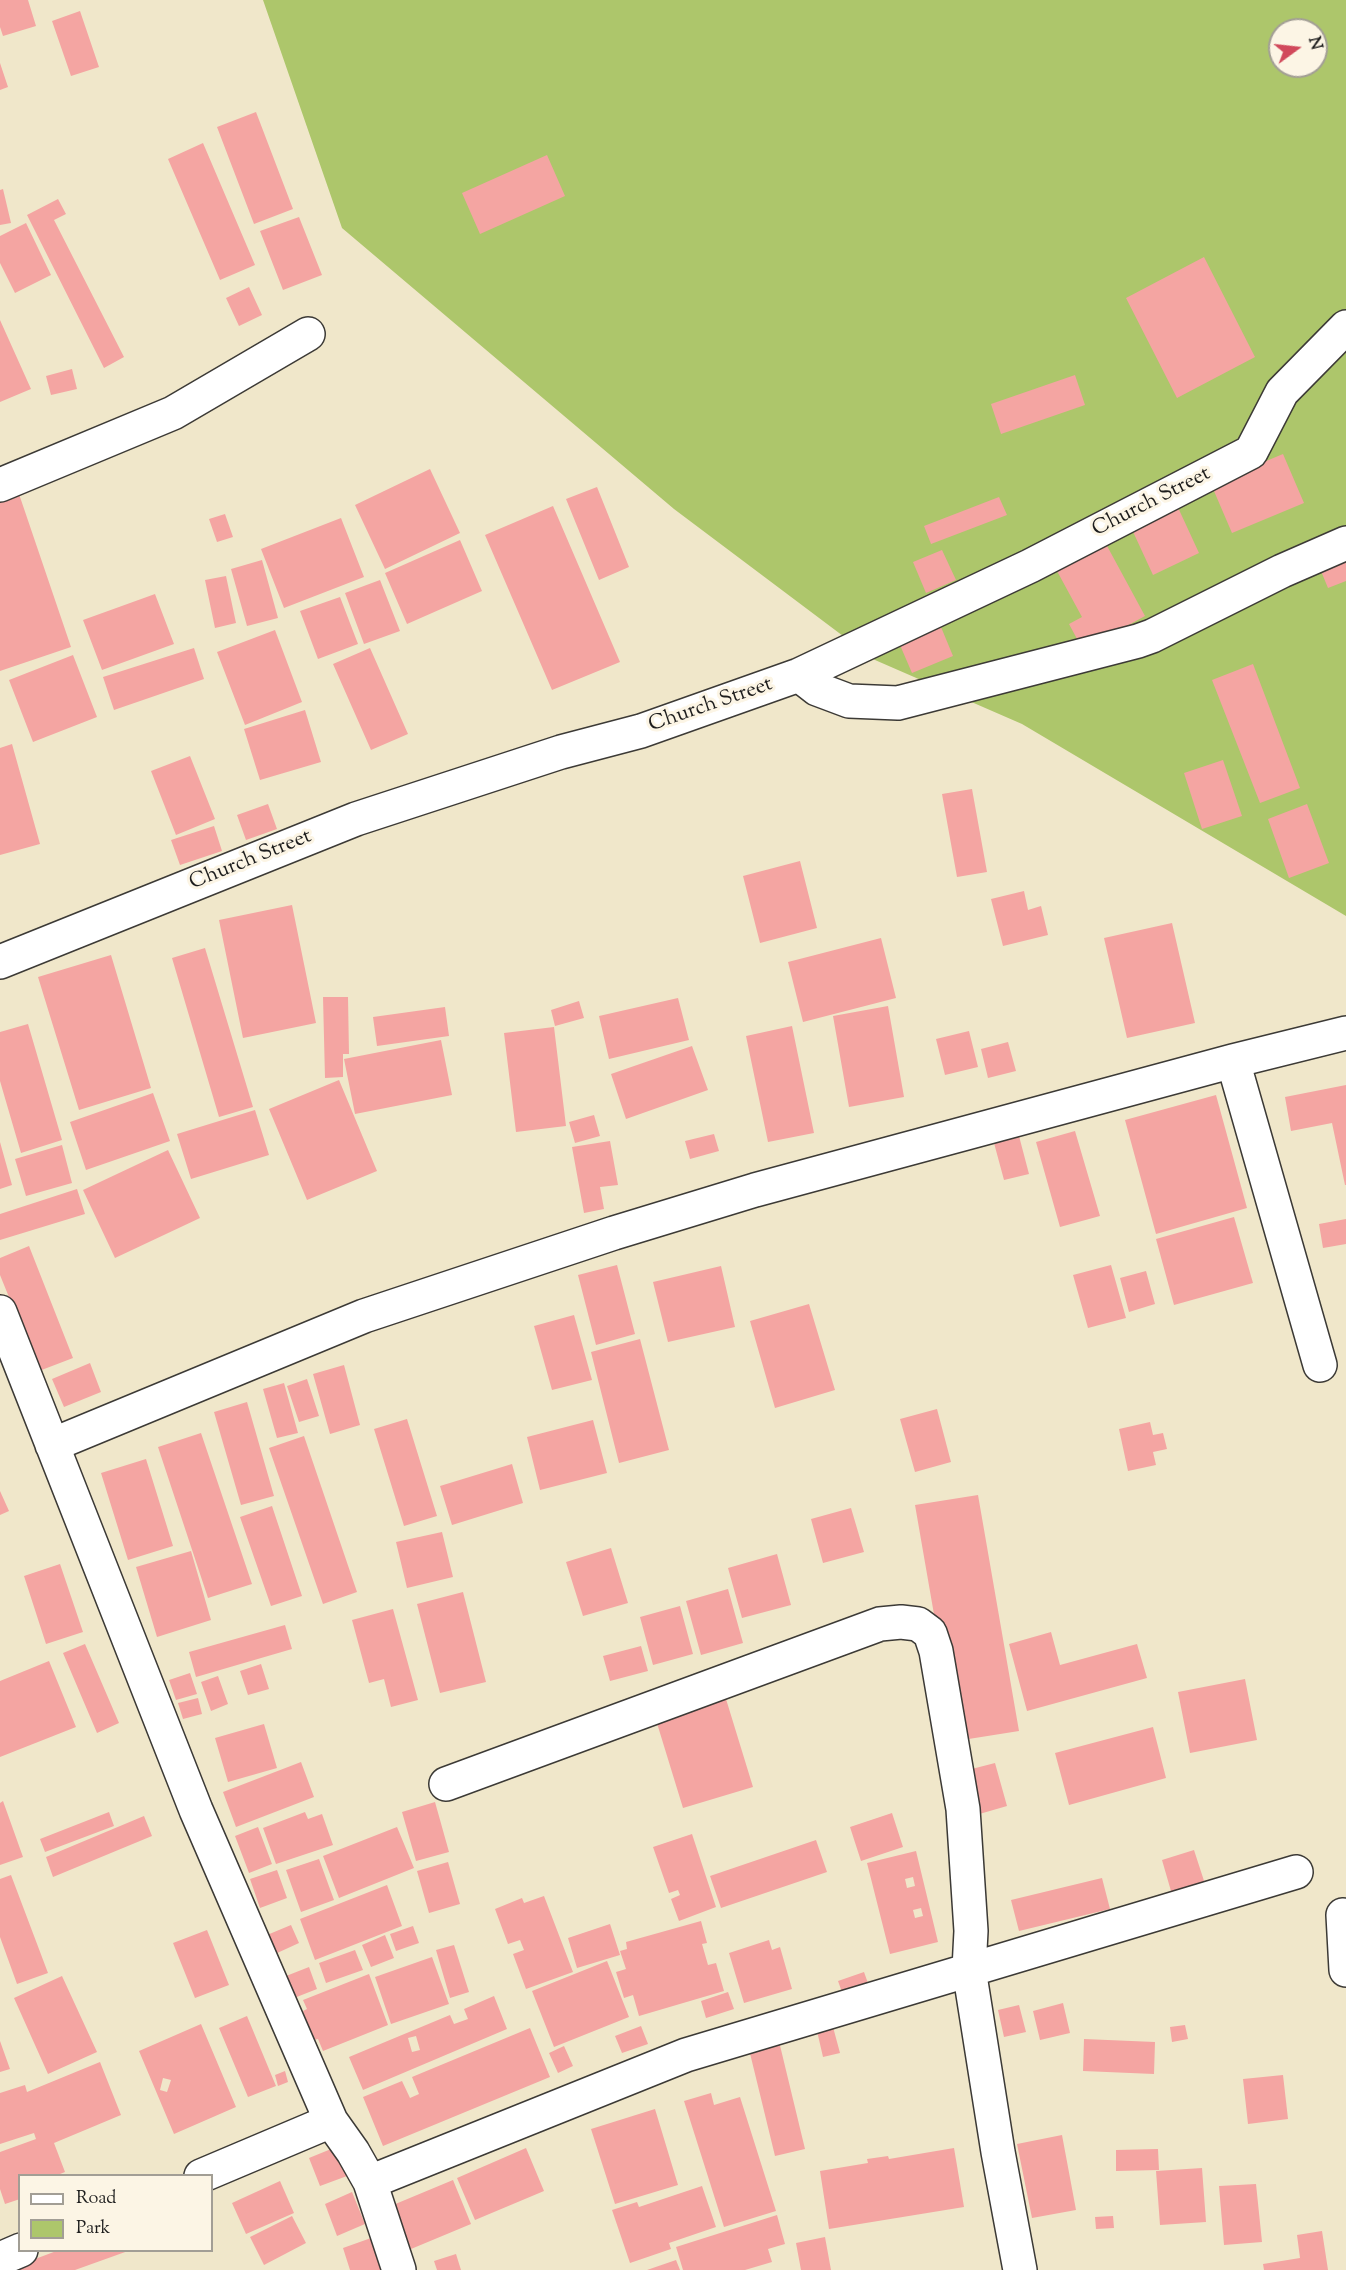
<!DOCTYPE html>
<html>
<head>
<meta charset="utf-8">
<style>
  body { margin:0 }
  #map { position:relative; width:1346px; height:2270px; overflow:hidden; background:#f0e7ca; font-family:"Sorts Mill Goudy",serif }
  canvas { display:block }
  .legend { position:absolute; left:18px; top:2174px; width:195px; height:78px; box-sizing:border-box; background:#fcf5e5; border:2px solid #a29e95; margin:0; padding:8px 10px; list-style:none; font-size:18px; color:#1c1c1c }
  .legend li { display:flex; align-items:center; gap:12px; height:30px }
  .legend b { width:30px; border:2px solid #a29e95 }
  .north { position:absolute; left:1268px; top:18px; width:60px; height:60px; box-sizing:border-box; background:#fcf5e5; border:2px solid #a29e95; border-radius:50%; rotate:75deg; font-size:16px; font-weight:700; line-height:24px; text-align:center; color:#1c1c1c }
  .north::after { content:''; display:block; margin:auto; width:21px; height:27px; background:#d1495b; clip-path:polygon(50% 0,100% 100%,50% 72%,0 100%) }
</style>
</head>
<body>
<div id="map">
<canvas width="1346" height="2270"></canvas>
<ul class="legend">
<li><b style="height:8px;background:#fff"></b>Road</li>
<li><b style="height:16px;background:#adc66b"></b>Park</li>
</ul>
<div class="north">N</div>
</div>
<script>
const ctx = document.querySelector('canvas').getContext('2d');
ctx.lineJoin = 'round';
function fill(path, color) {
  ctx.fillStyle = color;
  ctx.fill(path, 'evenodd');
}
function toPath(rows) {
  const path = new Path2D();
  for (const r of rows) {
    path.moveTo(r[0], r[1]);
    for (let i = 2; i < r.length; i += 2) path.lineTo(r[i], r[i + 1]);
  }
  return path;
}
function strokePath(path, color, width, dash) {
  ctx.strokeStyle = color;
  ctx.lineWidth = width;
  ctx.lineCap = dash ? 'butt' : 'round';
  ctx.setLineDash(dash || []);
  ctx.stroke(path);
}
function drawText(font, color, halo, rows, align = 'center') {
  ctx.font = font + ' "Sorts Mill Goudy",serif';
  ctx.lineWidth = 6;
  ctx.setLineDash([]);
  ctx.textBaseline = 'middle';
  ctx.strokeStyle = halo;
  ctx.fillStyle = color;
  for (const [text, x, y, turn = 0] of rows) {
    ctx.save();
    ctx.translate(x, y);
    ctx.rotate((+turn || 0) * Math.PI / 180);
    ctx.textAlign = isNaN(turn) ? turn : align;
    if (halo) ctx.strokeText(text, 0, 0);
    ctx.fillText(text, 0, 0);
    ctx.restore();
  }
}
const green = toPath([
  [263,0,1346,0,1346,916,1022,724,875,660,674,509,342,228],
  [1280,30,1316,30,1316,66,1280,66]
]);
const building = toPath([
  [0,0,28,0,36,26,3,36,0,27],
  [80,11,99,67,71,76,52,21],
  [0,63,8,87,0,90],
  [256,112,293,209,254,224,217,127],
  [203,143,255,265,220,280,168,159],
  [547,155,565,196,480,234,462,193],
  [3,189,11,223,0,225,0,190],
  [58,199,66,214,54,220,124,357,104,368,27,215],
  [299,217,322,275,283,290,260,231],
  [26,223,51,275,15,293,0,263,0,236],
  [1204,257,1255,357,1177,398,1126,298],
  [249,287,262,315,239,326,226,298],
  [0,320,31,389,0,402],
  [72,369,77,389,51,395,46,376],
  [1075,375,1085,405,1001,434,991,404],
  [1283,454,1304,503,1232,533,1211,484],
  [430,469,460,533,385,569,355,505],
  [597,487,629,567,599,580,566,499],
  [19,494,71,647,0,671,0,501],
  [999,497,1007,515,931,544,924,526],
  [1175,501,1199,553,1153,575,1129,523],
  [553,506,620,662,552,690,485,535],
  [225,514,233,537,217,542,209,519],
  [341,518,364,577,284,608,261,549],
  [460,540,482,591,407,624,385,573],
  [1106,544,1145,616,1083,650,1069,624,1082,617,1057,571],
  [942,550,956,580,926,593,913,562],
  [262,560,278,618,247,626,231,569],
  [1346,561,1346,581,1328,588,1321,571],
  [226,576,236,623,215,628,205,580],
  [380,580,400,631,364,644,345,593],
  [155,594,174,644,102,670,83,620],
  [340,597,358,644,318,659,300,611],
  [941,627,953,656,912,673,900,645],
  [275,630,302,702,245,725,217,652],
  [194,648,204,679,114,710,103,677],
  [370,648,408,734,371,750,333,664],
  [73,655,97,717,33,742,9,680],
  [1253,664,1300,788,1260,803,1212,680],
  [305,710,321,762,260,780,244,729],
  [12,744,40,844,0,855,0,748],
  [190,756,215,819,176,835,151,771],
  [1223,760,1242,816,1202,829,1184,773],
  [972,789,987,872,957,877,942,794],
  [268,804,277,829,246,840,237,815],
  [1307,804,1329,863,1289,878,1268,819],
  [214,826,222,851,180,865,171,840],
  [800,861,817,928,760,943,743,876],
  [1024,891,1028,910,1041,906,1048,935,1003,946,991,899],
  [292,905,316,1023,243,1038,219,920],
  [1172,923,1195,1023,1127,1038,1104,938],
  [881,938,896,998,803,1022,788,962],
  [205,948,253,1107,219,1117,172,958],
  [111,955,151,1088,79,1110,38,977],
  [323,997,348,997,349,1054,343,1054,343,1077,325,1078],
  [678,998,689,1040,609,1059,599,1016],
  [579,1001,584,1018,555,1026,551,1010],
  [888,1006,904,1097,849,1107,833,1016],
  [445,1007,449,1036,377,1046,373,1017],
  [28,1024,62,1140,21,1153,0,1081,0,1032],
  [792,1026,814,1133,768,1142,746,1036],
  [554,1027,566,1126,516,1132,504,1033],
  [969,1031,978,1067,945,1075,936,1039],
  [441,1040,452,1095,355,1114,344,1059],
  [1008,1042,1016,1071,988,1078,981,1049],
  [692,1046,708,1090,626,1119,611,1074],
  [339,1080,377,1171,307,1200,269,1109],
  [1346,1085,1346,1185,1345,1185,1332,1123,1291,1131,1285,1097],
  [153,1093,170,1141,86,1170,70,1122],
  [1216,1095,1247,1208,1156,1234,1125,1120],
  [255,1110,269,1155,191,1179,177,1134],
  [594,1115,600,1136,575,1143,569,1122],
  [1075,1131,1100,1216,1060,1227,1036,1142],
  [714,1134,719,1151,690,1159,685,1141],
  [1019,1136,1029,1174,1004,1180,994,1143],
  [610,1141,618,1185,600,1187,604,1209,584,1213,572,1147],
  [0,1142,12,1185,0,1189],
  [62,1145,72,1183,26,1196,15,1159],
  [168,1150,200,1218,115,1258,83,1190],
  [77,1189,85,1214,0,1240,0,1214],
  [1234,1217,1253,1283,1174,1305,1156,1239],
  [1346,1219,1346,1244,1323,1248,1319,1224],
  [29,1246,73,1358,39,1371,0,1275,0,1258],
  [617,1265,635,1334,596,1345,578,1275],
  [1111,1265,1126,1318,1088,1328,1073,1275],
  [721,1266,735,1327,668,1342,653,1282],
  [1146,1271,1155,1304,1129,1312,1120,1278],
  [809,1304,835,1390,775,1408,750,1321],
  [574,1315,592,1380,552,1390,534,1326],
  [640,1339,669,1450,619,1463,591,1352],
  [90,1363,101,1392,64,1407,52,1379],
  [344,1365,360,1425,330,1434,313,1374],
  [307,1379,319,1416,299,1422,287,1386],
  [284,1383,298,1433,277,1438,263,1389],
  [247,1402,274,1496,241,1505,214,1412],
  [937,1409,951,1462,915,1472,900,1419],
  [407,1419,437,1516,404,1526,374,1429],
  [593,1420,607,1473,540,1490,527,1437],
  [1150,1422,1153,1435,1163,1433,1167,1449,1153,1452,1156,1465,1128,1471,1119,1429],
  [201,1433,252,1584,208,1598,158,1447],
  [304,1436,357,1592,323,1604,269,1448],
  [146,1459,173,1546,128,1560,101,1473],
  [512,1464,523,1503,452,1525,440,1486],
  [0,1491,9,1511,0,1515],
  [978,1495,1019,1731,956,1741,915,1505],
  [272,1506,302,1596,271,1606,240,1517],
  [851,1508,864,1552,823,1563,811,1519],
  [442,1532,453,1577,407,1588,396,1542],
  [611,1548,628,1603,583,1616,566,1562],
  [191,1551,211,1620,157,1637,136,1567],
  [777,1554,791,1605,742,1618,728,1568],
  [60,1564,83,1632,46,1644,24,1576],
  [728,1589,743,1643,701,1655,686,1601],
  [463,1592,486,1682,440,1693,417,1604],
  [680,1606,693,1654,653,1665,640,1617],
  [393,1609,418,1700,391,1707,384,1679,369,1683,352,1620],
  [285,1625,292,1649,196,1677,189,1652],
  [1051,1632,1060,1665,1137,1644,1147,1678,1027,1711,1009,1644],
  [85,1644,119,1723,97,1733,63,1653],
  [641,1646,648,1671,610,1681,603,1656],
  [49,1661,76,1727,0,1757,0,1681],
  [261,1664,269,1689,248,1695,240,1671],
  [190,1673,197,1694,176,1700,169,1680],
  [218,1676,228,1704,211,1711,201,1682],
  [1245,1679,1257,1740,1190,1753,1178,1692],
  [198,1698,202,1714,183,1719,178,1703],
  [726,1699,753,1787,683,1808,656,1720],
  [264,1724,277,1768,228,1782,215,1738],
  [1153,1727,1166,1778,1069,1805,1055,1753],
  [301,1762,314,1797,236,1827,223,1792],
  [995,1763,1007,1806,976,1815,964,1771],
  [3,1801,23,1857,0,1865,0,1803],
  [435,1802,449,1852,416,1861,402,1812],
  [109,1812,114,1826,45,1852,40,1839],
  [305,1812,308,1819,322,1814,333,1845,276,1864,263,1828],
  [892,1813,903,1847,861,1861,850,1827],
  [144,1816,152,1836,53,1877,46,1857],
  [258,1827,272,1864,249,1873,235,1836],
  [397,1827,414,1868,339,1898,323,1856],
  [692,1834,716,1907,679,1921,671,1899,680,1895,678,1890,669,1893,653,1847],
  [816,1840,827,1872,721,1908,710,1876],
  [1194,1850,1206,1887,1173,1898,1162,1860],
  [916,1851,938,1942,890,1954,867,1863],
  [913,1877,915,1886,907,1888,905,1879],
  [921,1908,923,1916,915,1918,913,1910],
  [319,1859,334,1900,301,1912,286,1870],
  [448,1862,460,1904,429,1913,417,1871],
  [277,1870,287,1898,260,1908,250,1879],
  [11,1875,48,1973,17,1984,0,1937,0,1879],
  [1102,1878,1110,1909,1019,1931,1011,1900],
  [387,1885,402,1926,315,1960,300,1919],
  [544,1896,573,1972,526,1989,513,1954,524,1950,520,1940,508,1944,495,1909,522,1898,524,1903],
  [701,1921,707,1943,702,1944,708,1965,716,1963,724,1991,639,2016,633,1995,624,1998,616,1972,626,1969,620,1951,627,1949,626,1942],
  [610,1924,620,1955,577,1968,568,1938],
  [291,1925,299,1943,275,1954,267,1935],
  [413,1926,419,1943,396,1951,390,1934],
  [207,1930,229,1985,195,1998,173,1943],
  [385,1935,394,1958,371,1967,362,1945],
  [769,1940,772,1950,780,1947,792,1989,744,2003,729,1953],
  [454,1945,469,1992,450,1998,436,1950],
  [355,1950,363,1970,326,1983,319,1963],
  [432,1957,449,2004,391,2024,375,1977],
  [607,1961,629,2017,554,2047,532,1991],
  [309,1967,317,1989,289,2000,281,1978],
  [864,1972,869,1986,843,1995,838,1981],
  [369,1974,388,2025,323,2051,318,2039,313,2040,303,2011,307,2009,303,2000],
  [62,1976,97,2052,48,2074,14,1998],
  [728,1992,734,2009,706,2018,701,2001],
  [494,1996,507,2029,363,2090,349,2057,450,2015,454,2024,468,2019,464,2009],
  [416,2036,420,2050,412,2052,408,2038],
  [1063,2003,1070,2033,1040,2040,1033,2011],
  [1019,2005,1026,2032,1004,2037,998,2010],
  [247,2016,276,2086,248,2097,219,2028],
  [201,2024,236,2107,174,2134,139,2051],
  [163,2078,171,2080,167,2092,160,2090],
  [1185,2025,1188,2039,1172,2042,1170,2027],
  [641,2026,648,2044,622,2053,615,2036],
  [833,2027,840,2053,823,2057,817,2031],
  [530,2028,550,2077,383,2146,363,2097,402,2081,410,2098,419,2094,412,2077],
  [777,2033,805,2149,775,2156,747,2041],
  [1084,2039,1155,2042,1154,2074,1083,2071],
  [0,2041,10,2069,0,2072],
  [564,2046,573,2066,558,2073,549,2053],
  [100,2062,121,2115,54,2143,65,2172,55,2176,20,2176,20,2199,5,2204,0,2189,0,2152,36,2139,34,2133,0,2144,0,2093,25,2085,27,2092],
  [285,2071,288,2082,278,2086,275,2075],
  [1283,2075,1288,2119,1248,2124,1243,2079],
  [711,2093,714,2105,740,2097,776,2211,724,2227,684,2101],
  [655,2109,678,2185,615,2204,591,2129],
  [1062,2135,1076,2210,1032,2218,1017,2144],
  [336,2147,347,2176,320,2186,309,2158],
  [526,2148,544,2191,475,2220,457,2178],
  [954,2148,964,2207,829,2229,820,2171,868,2163,867,2159,888,2156,889,2159],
  [1158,2149,1159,2170,1116,2171,1116,2150],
  [1202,2168,1206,2222,1160,2225,1156,2171],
  [453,2180,471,2224,411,2249,393,2205],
  [280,2181,294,2213,246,2234,232,2203],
  [1256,2184,1262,2242,1224,2245,1219,2186],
  [702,2186,716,2227,669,2243,671,2249,630,2263,612,2210,637,2202,639,2207],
  [352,2192,365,2224,337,2236,325,2204],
  [777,2215,785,2244,768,2249,772,2262,745,2270,683,2270,676,2247],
  [292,2216,306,2243,264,2265,250,2237],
  [1113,2216,1114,2228,1096,2229,1095,2217],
  [1322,2231,1328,2270,1264,2270,1263,2264,1300,2258,1297,2235],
  [825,2237,831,2270,801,2270,796,2243],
  [371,2238,382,2270,350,2270,343,2248],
  [59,2250,128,2251,75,2270,6,2270],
  [456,2254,461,2270,437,2270,434,2261],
  [676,2260,680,2270,647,2270]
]);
const minor = toPath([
  [0,485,173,413,308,334],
  [799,675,817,689,849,701,898,703,1138,641,1152,636,1282,571,1346,543],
  [0,962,356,819,561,752,641,731,799,675,1030,566,1251,452,1282,392,1346,327],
  [1233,1061,1320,1365],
  [0,1312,196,1810,331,2121,353,2152,370,2182,399,2270],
  [52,1445,364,1316,614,1233,755,1190,1233,1061,1346,1033],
  [446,1784,880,1624,901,1622,918,1624,930,1633,936,1651,963,1809,971,1931,969,1969,998,2152,1020,2270],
  [1343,1915,1346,1970],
  [201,2176,331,2121],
  [370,2182,686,2055,1296,1872],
  [0,2259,21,2250]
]);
const streetNames = [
  ["Church Street",1152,503,-27],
  ["Church Street",711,706,-19],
  ["Church Street",251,861,-22]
];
fill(green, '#adc66b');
fill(building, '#f4a5a2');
strokePath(minor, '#3c3a36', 36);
strokePath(minor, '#fff', 33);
drawText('21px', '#1c1c1c', '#fcf5e5', streetNames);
</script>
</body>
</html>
